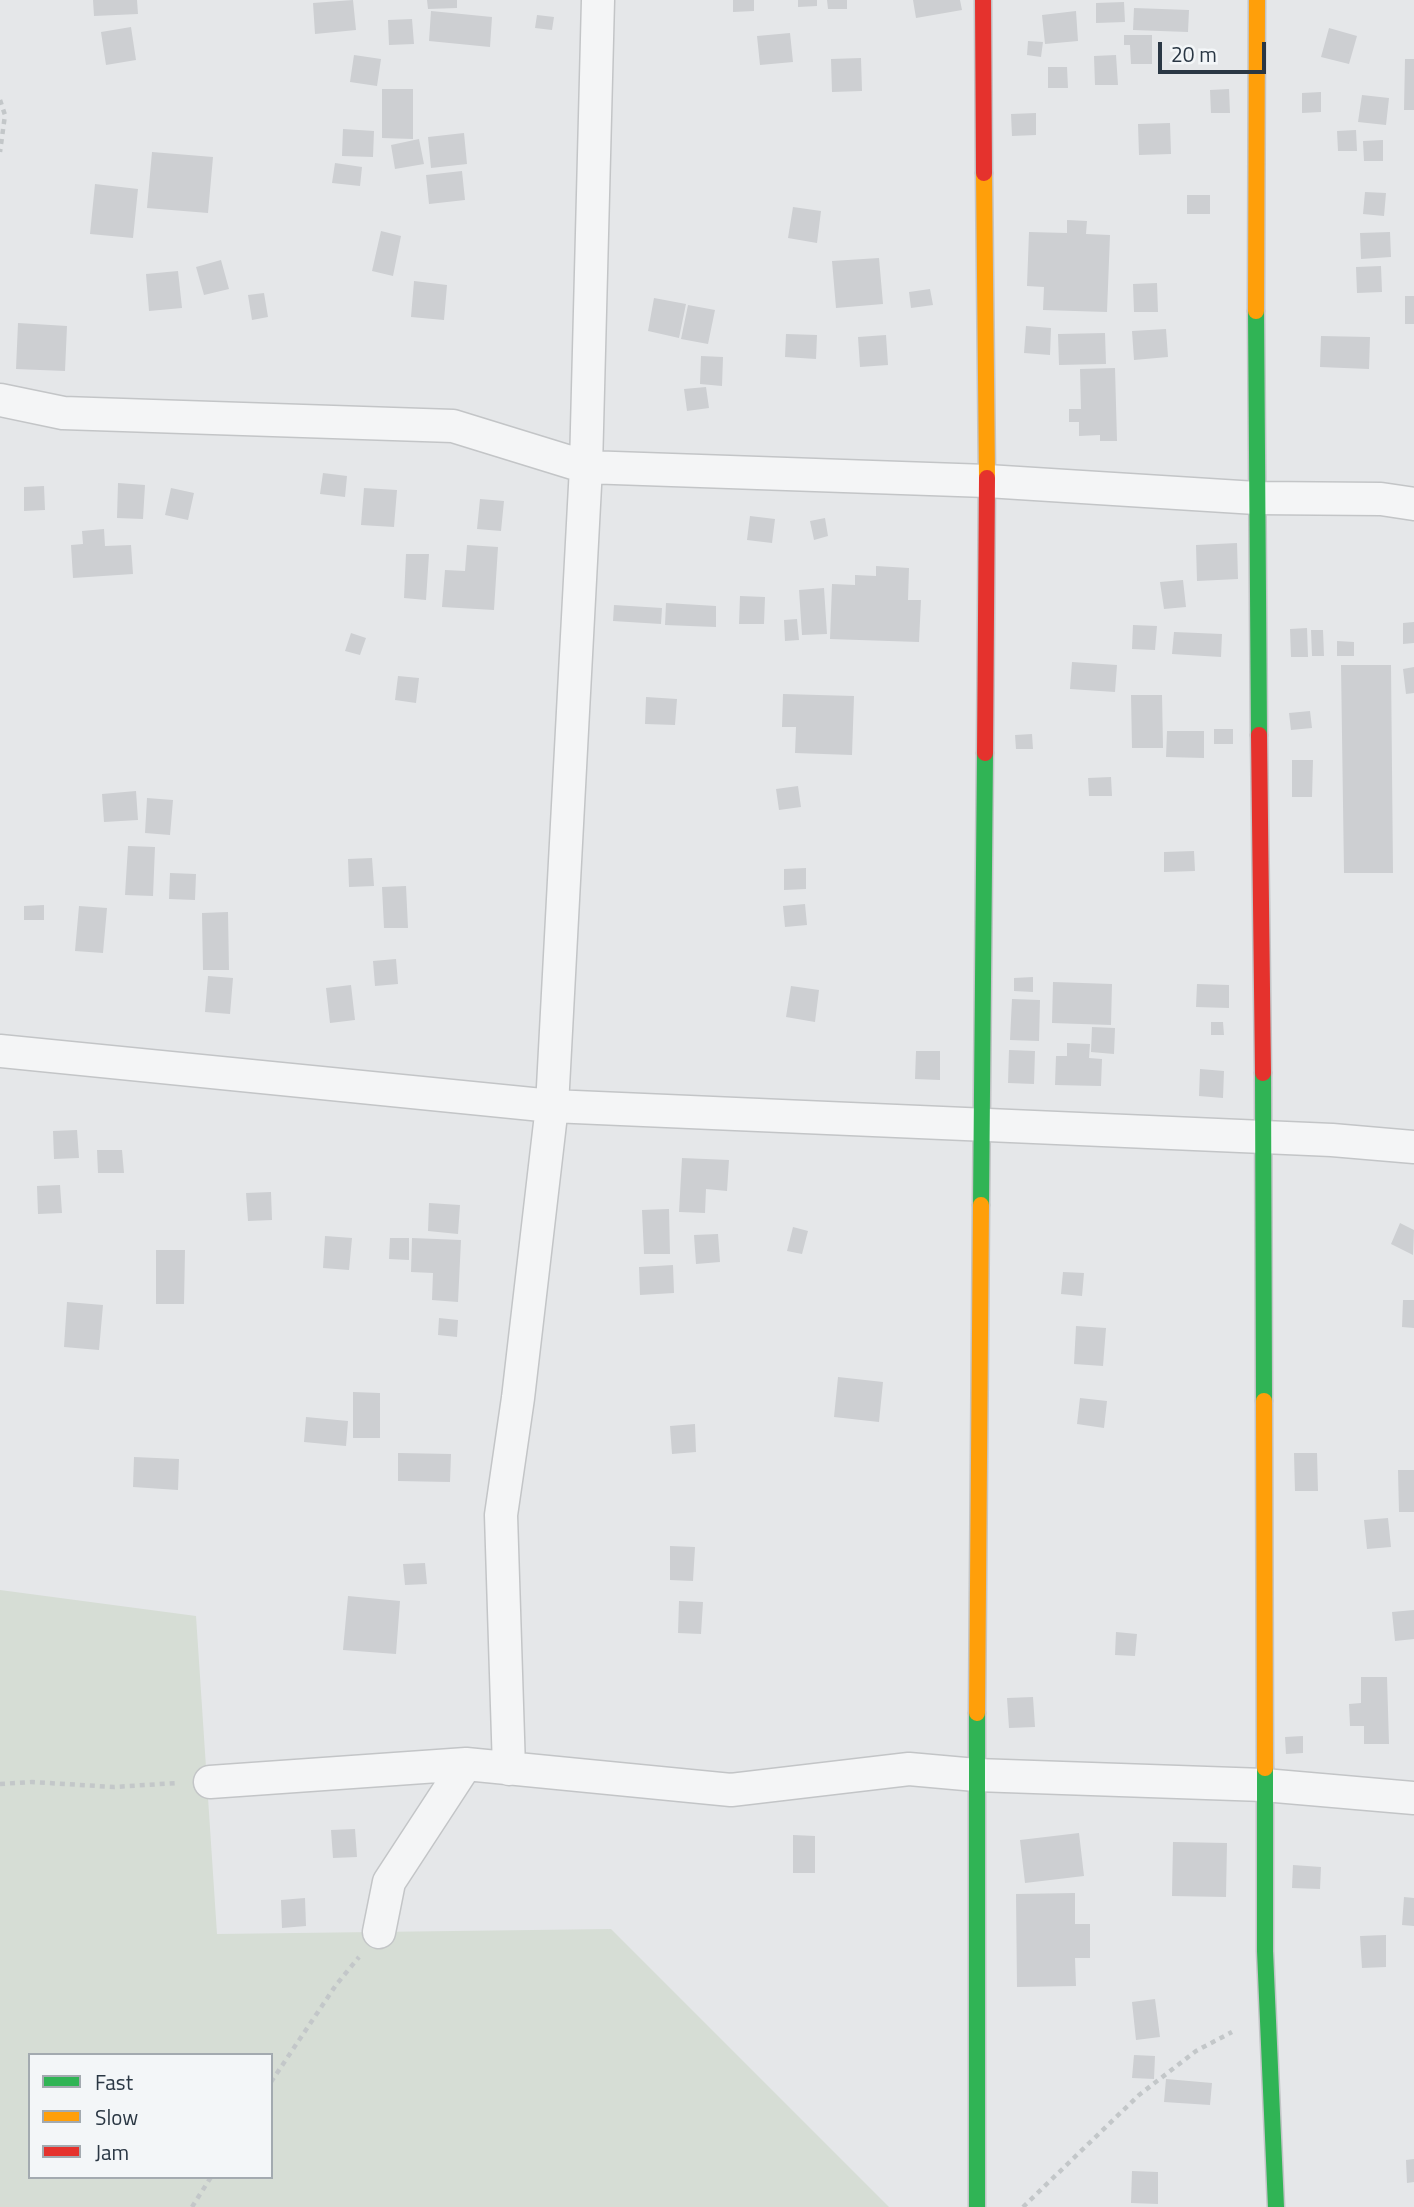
<!DOCTYPE html>
<html>
<head>
<meta charset="utf-8">
<style>
  body { margin:0 }
  #map { position:relative; width:1414px; height:2207px; overflow:hidden; background:#e5e7e9; font-family:"Titillium Web",sans-serif }
  canvas { display:block }
  .legend { position:absolute; left:28px; top:2053px; width:245px; height:126px; box-sizing:border-box; background:#f3f6f8; border:2px solid #a3aab0; margin:0; padding:9px 12px; list-style:none; font-size:21px; color:#2a3744 }
  .legend li { display:flex; align-items:center; gap:14px; height:35px }
  .legend b { width:35px; border:2px solid #a3aab0 }
  .scale { position:absolute; left:1158px; top:42px; width:108px; height:32px; box-sizing:border-box; border:4px solid #2a3744; border-top:0; padding-left:9px; font-size:21px; line-height:24px; white-space:nowrap; color:#2a3744; -webkit-text-stroke:5px #f3f6f8; paint-order:stroke }
</style>
</head>
<body>
<div id="map">
<canvas width="1414" height="2207"></canvas>
<ul class="legend">
<li><b style="height:9px;background:#30b455"></b>Fast</li>
<li><b style="height:9px;background:#ff9f0a"></b>Slow</li>
<li><b style="height:9px;background:#e5322d"></b>Jam</li>
</ul>
<div class="scale">20 m</div>
</div>
<script>
const ctx = document.querySelector('canvas').getContext('2d');
ctx.lineJoin = 'round';
function fill(path, color) {
  ctx.fillStyle = color;
  ctx.fill(path, 'evenodd');
}
function toPath(rows) {
  const path = new Path2D();
  for (const r of rows) {
    path.moveTo(r[0], r[1]);
    for (let i = 2; i < r.length; i += 2) path.lineTo(r[i], r[i + 1]);
  }
  return path;
}
function strokePath(path, color, width, dash) {
  ctx.strokeStyle = color;
  ctx.lineWidth = width;
  ctx.lineCap = dash ? 'butt' : 'round';
  ctx.setLineDash(dash || []);
  ctx.stroke(path);
}
const green = toPath([
  [0,1590,196,1616,217,1934,611,1929,889,2207,0,2207],
  [30,2055,271,2055,271,2177,30,2177]
]);
const building = toPath([
  [93,0,137,0,138,14,94,16],
  [353,0,356,30,315,34,313,3],
  [427,0,457,0,457,8,428,9],
  [733,0,754,0,754,11,733,12],
  [798,0,817,0,817,6,798,7],
  [827,0,847,0,847,9,828,9],
  [913,0,960,0,962,10,916,18],
  [1124,2,1125,22,1096,23,1096,3],
  [1134,8,1189,10,1188,32,1133,30],
  [431,11,492,17,490,47,429,41],
  [1076,11,1078,41,1045,44,1042,15],
  [537,15,554,17,552,30,535,28],
  [412,19,414,44,389,45,388,20],
  [131,27,136,60,106,65,101,32],
  [1329,28,1357,36,1349,64,1321,57],
  [790,33,793,62,760,65,757,36],
  [1124,35,1152,35,1152,64,1131,64,1130,45,1124,45],
  [1028,41,1043,42,1041,57,1027,55],
  [354,55,381,59,377,86,350,82],
  [1116,55,1118,85,1095,85,1094,56],
  [861,58,862,91,832,92,831,59],
  [1405,59,1414,59,1414,110,1404,110],
  [1048,67,1067,67,1068,88,1048,88],
  [382,89,413,89,413,139,382,138],
  [1229,89,1230,113,1211,113,1210,90],
  [1321,92,1321,112,1302,113,1302,93],
  [1362,95,1389,98,1386,125,1358,122],
  [1036,113,1036,135,1012,136,1011,114],
  [1170,123,1171,154,1139,155,1138,124],
  [343,129,374,131,373,157,342,156],
  [1356,130,1357,151,1338,151,1337,131],
  [464,133,467,164,431,168,428,137],
  [419,139,424,164,395,169,391,145],
  [1383,140,1383,161,1364,161,1363,141],
  [152,152,213,157,208,213,147,208],
  [335,163,362,167,360,186,332,183],
  [462,171,465,200,429,204,426,175],
  [95,184,138,189,133,238,90,234],
  [1365,192,1386,193,1384,216,1363,214],
  [1187,195,1210,195,1210,214,1187,214],
  [793,207,821,211,817,243,788,238],
  [1067,220,1087,221,1086,234,1110,235,1107,312,1043,310,1044,287,1027,286,1029,232,1067,233],
  [381,231,401,236,393,276,372,271],
  [1390,232,1391,257,1361,259,1360,233],
  [879,258,883,304,836,308,832,261],
  [221,260,229,289,204,295,196,267],
  [1381,266,1382,292,1357,293,1356,267],
  [178,271,182,308,149,311,146,274],
  [414,281,447,285,444,320,411,317],
  [1157,283,1158,312,1134,312,1133,284],
  [930,289,933,305,911,308,909,292],
  [264,293,268,317,252,320,248,295],
  [1405,296,1414,296,1414,324,1405,324],
  [654,298,686,304,679,338,648,331],
  [688,305,715,310,708,344,681,339],
  [18,323,67,326,65,371,16,369],
  [1026,326,1051,328,1050,355,1024,353],
  [1166,329,1168,357,1134,360,1132,331],
  [1105,333,1106,364,1059,365,1058,334],
  [786,334,817,335,816,359,785,357],
  [886,335,888,365,860,367,858,337],
  [1321,336,1370,337,1369,369,1320,367],
  [701,356,723,357,722,386,700,384],
  [1115,368,1117,441,1100,441,1100,435,1079,436,1079,422,1069,422,1069,409,1081,409,1080,369],
  [706,387,709,408,687,411,684,389],
  [323,473,347,476,345,497,320,494],
  [118,483,145,485,143,519,117,518],
  [44,486,45,510,24,511,24,487],
  [171,488,194,493,188,520,165,515],
  [364,488,397,490,394,527,361,525],
  [480,499,504,501,501,531,477,529],
  [750,516,775,519,772,543,747,540],
  [825,518,828,536,814,540,810,521],
  [104,529,105,546,131,545,133,574,73,578,71,545,83,544,82,531],
  [1237,543,1238,579,1197,581,1196,545],
  [467,545,498,547,494,610,442,607,445,570,465,571],
  [406,554,429,554,426,600,404,598],
  [876,566,909,568,908,600,921,600,919,642,830,639,832,584,855,585,855,575,876,576],
  [1183,580,1186,607,1164,609,1160,582],
  [824,588,827,634,802,635,799,590],
  [740,596,765,597,764,624,739,624],
  [666,603,716,606,716,627,665,625],
  [614,605,662,608,661,624,613,621],
  [797,619,799,640,785,641,784,620],
  [1414,622,1414,643,1403,644,1403,623],
  [1133,625,1157,626,1155,650,1132,649],
  [1307,628,1308,657,1291,657,1290,629],
  [1311,630,1323,630,1324,656,1312,656],
  [1174,632,1222,634,1221,657,1172,654],
  [351,633,366,638,360,655,345,651],
  [1337,641,1354,642,1354,656,1337,656],
  [1072,662,1117,665,1115,692,1070,689],
  [1341,665,1391,665,1393,873,1344,873],
  [1414,667,1414,693,1406,694,1403,669],
  [398,676,419,678,416,703,395,700],
  [783,694,854,696,852,755,795,753,796,727,782,727],
  [1131,695,1162,695,1163,748,1132,748],
  [646,697,677,699,675,725,645,724],
  [1310,711,1312,728,1291,730,1289,713],
  [1214,729,1233,729,1233,744,1214,744],
  [1167,731,1204,731,1204,758,1166,757],
  [1032,734,1033,749,1016,749,1015,735],
  [1292,760,1313,760,1312,797,1292,797],
  [1111,777,1112,796,1089,796,1088,778],
  [798,786,801,807,779,810,776,789],
  [136,791,138,820,104,822,102,794],
  [147,798,173,800,170,835,145,833],
  [128,846,155,847,153,896,125,895],
  [1194,851,1195,871,1164,872,1164,852],
  [372,858,374,886,349,887,348,859],
  [806,868,806,889,784,890,784,869],
  [170,873,196,874,195,900,169,899],
  [406,886,408,928,384,928,382,887],
  [805,904,807,925,785,927,783,906],
  [44,905,44,920,24,920,24,906],
  [79,906,107,908,103,953,75,951],
  [228,912,229,970,203,970,202,913],
  [396,959,398,984,375,986,373,961],
  [208,976,233,978,230,1014,205,1012],
  [1033,977,1033,992,1014,991,1014,978],
  [1053,982,1112,984,1111,1025,1052,1023],
  [1197,984,1229,985,1229,1008,1196,1007],
  [351,985,355,1020,330,1023,326,988],
  [791,986,819,990,815,1022,786,1017],
  [1012,999,1040,1000,1039,1041,1010,1040],
  [1211,1022,1223,1022,1224,1035,1211,1035],
  [1092,1027,1115,1028,1114,1054,1091,1052],
  [1067,1043,1090,1044,1089,1058,1102,1059,1101,1086,1055,1085,1056,1056,1067,1056],
  [1009,1050,1035,1051,1034,1084,1008,1083],
  [916,1051,940,1051,940,1080,915,1079],
  [1200,1069,1224,1071,1223,1098,1199,1096],
  [77,1130,79,1158,54,1159,53,1131],
  [97,1150,122,1150,124,1173,98,1173],
  [682,1158,729,1160,727,1191,706,1189,705,1213,679,1212],
  [60,1185,62,1213,38,1214,37,1186],
  [271,1192,272,1220,248,1221,246,1193],
  [429,1203,460,1205,458,1234,428,1231],
  [669,1209,670,1254,644,1254,642,1210],
  [1400,1223,1414,1230,1413,1255,1391,1244],
  [793,1227,808,1231,802,1254,787,1251],
  [718,1234,720,1262,696,1264,694,1235],
  [325,1236,352,1238,349,1270,323,1268],
  [390,1238,409,1238,409,1260,389,1259],
  [412,1238,461,1240,458,1302,432,1300,433,1273,411,1272],
  [156,1250,185,1250,184,1304,156,1304],
  [673,1265,674,1293,640,1295,639,1267],
  [1063,1272,1084,1273,1082,1296,1061,1294],
  [1403,1300,1414,1300,1414,1328,1402,1327],
  [67,1302,103,1305,99,1350,64,1347],
  [439,1318,458,1320,457,1337,438,1335],
  [1076,1326,1106,1328,1103,1366,1074,1364],
  [838,1377,883,1382,879,1422,834,1417],
  [353,1392,380,1393,380,1438,353,1438],
  [1080,1398,1107,1401,1104,1428,1077,1424],
  [306,1417,348,1421,346,1446,304,1442],
  [695,1424,696,1452,672,1454,670,1426],
  [398,1453,451,1454,450,1482,398,1481],
  [1294,1453,1317,1453,1318,1491,1295,1491],
  [134,1457,179,1459,178,1490,133,1487],
  [1398,1470,1414,1470,1414,1512,1399,1512],
  [1388,1518,1391,1547,1367,1549,1364,1520],
  [670,1546,695,1547,693,1581,670,1580],
  [425,1563,427,1584,405,1585,403,1564],
  [348,1596,400,1601,396,1654,343,1650],
  [679,1601,703,1602,701,1634,678,1633],
  [1414,1610,1414,1639,1395,1641,1392,1612],
  [1116,1632,1137,1634,1135,1656,1115,1655],
  [1361,1677,1387,1677,1389,1744,1364,1744,1364,1726,1350,1726,1349,1704,1361,1703],
  [1033,1697,1035,1727,1009,1728,1007,1698],
  [1303,1736,1303,1753,1286,1754,1285,1737],
  [355,1829,357,1857,333,1858,331,1830],
  [1079,1833,1084,1876,1025,1883,1020,1840],
  [793,1835,815,1836,815,1873,793,1873],
  [1173,1842,1227,1843,1226,1897,1172,1896],
  [1293,1865,1321,1867,1320,1889,1292,1888],
  [1075,1893,1075,1924,1090,1924,1090,1958,1075,1958,1076,1986,1017,1987,1016,1894],
  [1404,1897,1414,1898,1414,1926,1402,1925],
  [305,1898,306,1926,282,1928,281,1900],
  [1386,1935,1386,1967,1362,1968,1360,1936],
  [1155,1999,1160,2037,1136,2040,1132,2002],
  [1134,2055,1155,2056,1154,2079,1132,2078],
  [1166,2079,1212,2083,1210,2105,1164,2102],
  [1414,2159,1414,2182,1407,2183,1406,2160],
  [1132,2171,1158,2172,1158,2204,1131,2203]
]);
const path = toPath([
  [0,100,5,115,0,152],
  [0,1784,32,1782,114,1787,177,1783],
  [271,2082,336,1985,359,1957],
  [192,2207,211,2177],
  [1023,2207,1139,2095,1196,2051,1232,2032]
]);
const street = toPath([
  [0,400,63,413,453,426,586,467,987,481,1256,498,1381,499,1414,504],
  [0,1051,552,1106,1332,1140,1414,1147],
  [509,1769,501,1515,518,1398,552,1106,586,467,598,0],
  [210,1782,466,1764,731,1790,909,1769,976,1775,1264,1785,1414,1798],
  [379,1932,389,1882,466,1764]
]);
const fast = toPath([
  [1256,311,1259,735],
  [1263,1073,1264,1401],
  [981,1205,985,753],
  [977,1713,977,2207],
  [1265,1768,1265,1951,1276,2207]
]);
const slow = toPath([
  [984,173,987,478],
  [1256,311,1257,0],
  [1264,1401,1265,1768],
  [977,1713,981,1205]
]);
const jam = toPath([
  [983,0,984,173],
  [1259,735,1263,1073],
  [985,753,987,478]
]);
fill(green, '#d6ddd5');
fill(building, '#cdcfd2');
strokePath(street, '#c3c5c7', 35);
strokePath(fast, '#c3c5c7', 19);
strokePath(slow, '#c3c5c7', 19);
strokePath(jam, '#c3c5c7', 19);
strokePath(path, '#c3c7c9', 4.5, [5, 5]);
strokePath(street, '#f4f5f6', 32);
strokePath(fast, '#30b455', 16);
strokePath(slow, '#ff9f0a', 16);
strokePath(jam, '#e5322d', 16);
</script>
</body>
</html>
